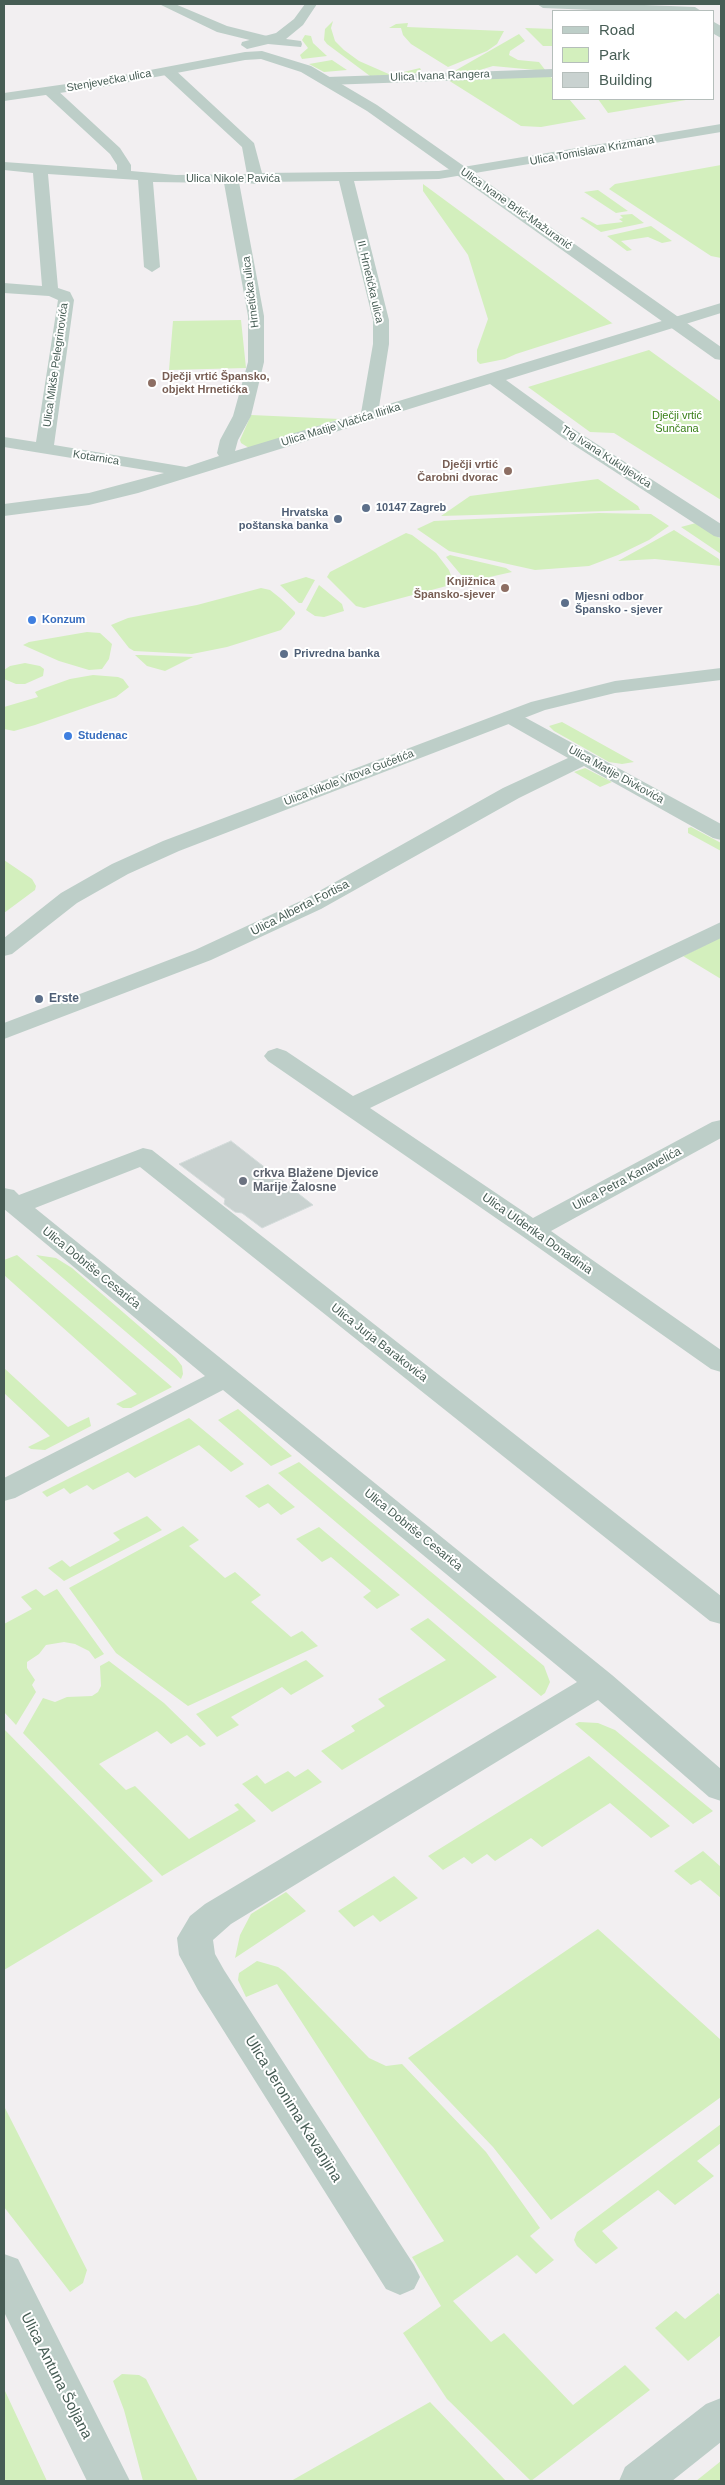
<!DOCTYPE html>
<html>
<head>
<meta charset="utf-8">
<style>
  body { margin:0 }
  #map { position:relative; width:725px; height:2485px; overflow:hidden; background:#f2eff1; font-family:Arial,sans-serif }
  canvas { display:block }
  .frame { position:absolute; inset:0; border:5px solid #475d55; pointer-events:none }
  .legend { position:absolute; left:552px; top:10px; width:162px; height:90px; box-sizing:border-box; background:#fff; border:1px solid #b5bebb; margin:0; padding:6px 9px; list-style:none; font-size:15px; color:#475d55 }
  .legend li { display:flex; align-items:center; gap:10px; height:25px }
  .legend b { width:25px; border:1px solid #b5bebb }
</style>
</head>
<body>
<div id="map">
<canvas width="725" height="2485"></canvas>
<div class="frame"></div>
<ul class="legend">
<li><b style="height:6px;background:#bdcec8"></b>Road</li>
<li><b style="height:14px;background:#d3efbd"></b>Park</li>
<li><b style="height:14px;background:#c9d2d0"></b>Building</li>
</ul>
</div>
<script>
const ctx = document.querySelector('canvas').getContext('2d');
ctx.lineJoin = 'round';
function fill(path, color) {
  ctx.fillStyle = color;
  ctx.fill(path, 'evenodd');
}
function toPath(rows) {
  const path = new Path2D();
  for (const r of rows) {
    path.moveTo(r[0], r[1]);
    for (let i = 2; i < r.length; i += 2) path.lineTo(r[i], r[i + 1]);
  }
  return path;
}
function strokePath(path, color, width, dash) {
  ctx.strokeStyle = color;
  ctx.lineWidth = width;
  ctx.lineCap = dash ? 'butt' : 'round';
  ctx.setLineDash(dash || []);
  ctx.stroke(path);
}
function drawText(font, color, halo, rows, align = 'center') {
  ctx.font = font + ' Arial,sans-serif';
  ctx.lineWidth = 4;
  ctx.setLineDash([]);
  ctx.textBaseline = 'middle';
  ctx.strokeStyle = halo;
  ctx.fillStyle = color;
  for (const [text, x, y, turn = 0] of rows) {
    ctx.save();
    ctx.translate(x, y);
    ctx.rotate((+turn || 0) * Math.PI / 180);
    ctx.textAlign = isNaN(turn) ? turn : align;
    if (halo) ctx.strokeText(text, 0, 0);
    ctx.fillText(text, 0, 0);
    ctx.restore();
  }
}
const green = toPath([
  [333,21,331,28,335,41,344,50,359,61,391,75,420,68,421,70,414,74,370,76,327,44,324,40,325,29],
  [408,23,407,27,504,31,497,44,487,51,448,67,411,44,403,35,401,28,389,28,396,24],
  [525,28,554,29,554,46,543,46],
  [519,34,525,41,510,51,509,55,518,60,539,62,546,71,493,66,470,73,451,73],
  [305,35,311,36,313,43,327,56,302,59,300,55,308,48,302,40],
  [332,60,347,70,324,72,309,64],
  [549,75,554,81,554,99,569,99,586,119,541,127,521,126,448,80],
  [598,99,685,99,686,100,608,113],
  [721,165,721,258,711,256,609,189,615,184],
  [423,184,612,323,613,323,516,354,505,359,480,364,477,361,477,350,488,319,468,255,423,191],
  [598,190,628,211,616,213,584,192],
  [632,214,644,223,601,232,580,218,583,217,597,225,623,222,619,219,623,218,620,215],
  [651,226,672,241,662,243,648,237,621,241,632,250,627,251,607,236],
  [241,320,246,368,169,370,173,321],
  [649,350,721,402,721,500,614,433,590,432,528,387],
  [251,415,340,419,249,448,241,443,240,440],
  [598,479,638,506,640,510,441,516,470,496],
  [599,513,651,514,669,526,649,540,618,555,589,566,535,570,449,551,417,529,434,521],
  [696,523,721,539,721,554,681,527],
  [674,530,719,559,721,566,655,559,618,561],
  [406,533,412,535,436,553,449,570,454,584,364,608,356,606,327,577,330,572],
  [450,555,506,568,512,572,467,582,446,557],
  [306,577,315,580,302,603,299,603,280,585],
  [319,585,342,604,344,611,324,617,315,616,306,610],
  [261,588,270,590,280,598,295,612,295,614,281,630,227,647,192,654,134,651,129,648,111,625,128,618,197,605],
  [87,632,100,633,112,644,109,659,102,669,89,670,59,661,23,645,29,642],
  [135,655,141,655,193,657,165,671,147,666],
  [25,663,40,666,44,669,43,676,25,684,16,684,4,679,4,670,10,666],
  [93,675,118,677,123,679,129,687,116,697,35,725,14,731,4,729,4,707,38,697,35,692,42,689,70,679],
  [562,722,634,762,622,764,609,762,554,731,549,726],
  [585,768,612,782,600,787,574,772],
  [691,827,721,843,721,851,688,833,688,828],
  [4,860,32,879,36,886,35,890,4,913],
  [721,937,721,979,683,956],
  [17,1255,172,1387,131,1408,123,1408,116,1404,137,1394,4,1275,4,1260],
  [36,1255,56,1258,72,1268,176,1358,182,1366,183,1374,181,1379],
  [4,1368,68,1427,89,1417,91,1426,45,1450,31,1449,28,1447,50,1436,4,1393],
  [238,1409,292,1456,271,1466,218,1420],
  [189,1418,244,1464,231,1472,199,1445,135,1478,128,1472,93,1490,87,1485,70,1494,64,1488,47,1497,42,1492],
  [299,1462,544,1666,550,1682,545,1693,541,1696,278,1473],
  [268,1484,295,1507,281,1515,268,1503,259,1508,245,1496],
  [147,1516,162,1530,64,1581,48,1568,62,1560,70,1567,120,1540,113,1533],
  [183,1526,199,1540,189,1546,225,1578,235,1572,261,1595,251,1602,291,1637,302,1631,318,1646,188,1706,116,1653,69,1588],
  [319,1527,400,1595,377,1609,363,1597,371,1591,331,1557,322,1562,296,1539],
  [36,1589,44,1596,57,1589,104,1654,95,1659,89,1651,75,1644,64,1642,46,1645,39,1654,27,1662,27,1668,35,1680,32,1685,36,1692,16,1725,4,1712,4,1624,32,1609,21,1597],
  [428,1618,497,1677,342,1770,321,1751,355,1731,351,1726,385,1706,378,1699,446,1660,410,1629],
  [306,1660,324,1676,291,1695,282,1687,231,1717,239,1725,217,1737,196,1714],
  [109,1661,164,1703,206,1744,200,1747,187,1735,171,1744,157,1731,99,1764,126,1790,135,1786,189,1839,239,1810,234,1805,238,1803,256,1821,162,1876,23,1733,43,1698,55,1702,67,1697,92,1696,98,1692,101,1686,100,1666],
  [579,1722,598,1723,615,1730,713,1811,693,1824,575,1724],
  [4,1729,153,1881,4,1970],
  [589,1756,670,1826,651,1838,610,1803,542,1847,531,1838,495,1861,487,1854,472,1864,464,1857,443,1870,428,1856],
  [308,1769,322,1782,272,1812,242,1784,257,1775,265,1784,288,1771,295,1777],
  [703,1851,721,1867,721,1898,700,1880,691,1885,674,1871],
  [394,1876,418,1898,380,1922,373,1915,354,1927,338,1911],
  [286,1892,306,1911,235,1958,240,1935,251,1914],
  [598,1929,721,2040,721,2097,551,2220,493,2147,408,2058],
  [257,1961,278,1967,285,1972,369,2058,386,2066,402,2064,486,2152,540,2228,530,2236,554,2260,536,2274,517,2255,453,2301,491,2342,504,2333,573,2405,625,2365,650,2390,531,2481,447,2399,403,2333,441,2306,412,2257,444,2241,277,1984,246,1997,238,1980,239,1973],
  [4,2106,87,2270,83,2283,70,2292,4,2207],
  [721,2124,721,2143,697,2161,714,2176,675,2205,658,2190,602,2231,618,2248,596,2264,577,2246,574,2240,577,2232],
  [718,2293,721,2296,721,2335,688,2361,655,2328,676,2311,685,2319],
  [122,2374,139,2375,146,2379,198,2481,143,2481,124,2410,113,2381],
  [4,2388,5,2391,47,2481,4,2481],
  [430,2402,506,2481,291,2481],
  [721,2461,721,2481,696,2481]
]);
const building = toPath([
  [231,1141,313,1205,262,1228,242,1213,235,1212,224,1204,225,1199,179,1164,231,1141]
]);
const minor = toPath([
  [159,4,175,4,227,26,271,37,272,40,266,44,217,32,159,4],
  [537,4,619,4,695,7,701,11,619,11,543,8,537,4],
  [714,22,721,26,721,38,714,34,714,22],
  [168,67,173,68,254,143,262,173,439,171,721,124,721,132,439,179,354,181,389,320,389,344,379,407,721,303,721,313,506,380,575,430,721,524,721,538,714,536,563,438,490,384,138,493,89,505,4,516,4,504,89,493,164,473,4,447,4,437,36,442,58,300,49,296,4,293,4,283,42,286,33,173,4,170,4,162,117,170,117,165,110,154,46,95,44,92,51,88,56,89,120,148,131,165,131,171,176,175,247,174,242,147,163,74,161,71,168,67],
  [48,174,138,180,144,267,152,272,160,267,153,182,224,183,248,316,248,362,233,416,220,440,217,453,219,456,186,467,54,445,74,300,70,292,58,288,48,174],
  [339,181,373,320,373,344,361,413,235,451,238,440,251,416,264,362,264,316,239,182,256,184,262,182,339,181],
  [553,69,553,77,327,85,320,81,327,77,553,69],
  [510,711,517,713,721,824,721,840,713,838,584,766,519,798,321,909,211,960,4,1039,4,1023,195,950,305,899,503,788,568,758,503,721,499,717,503,713,510,711],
  [721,922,721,938,370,1108,533,1218,712,1122,721,1120,721,1138,551,1231,721,1350,721,1372,711,1369,522,1236,268,1061,264,1056,268,1051,277,1048,286,1051,353,1096,721,922],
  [143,1148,152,1150,721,1596,721,1624,710,1621,140,1167,35,1208,612,1675,721,1769,721,1801,709,1797,598,1700,231,1924,213,1940,215,1954,224,1970,414,2265,420,2277,414,2289,400,2295,386,2289,198,1990,179,1955,177,1938,190,1916,205,1904,577,1682,223,1390,15,1498,4,1501,4,1478,205,1376,4,1209,4,1188,14,1190,19,1195,143,1148]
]);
const tertiary = toPath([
  [305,4,317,4,303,25,286,39,301,41,302,44,301,47,268,44,247,49,241,45,242,42,276,33,294,19,305,4],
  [262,51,311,66,377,105,721,347,721,360,715,359,367,111,301,72,261,59,245,60,108,86,4,101,4,93,108,78,245,52,262,51],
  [721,668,721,680,615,693,545,710,179,851,128,874,77,903,12,954,4,956,4,938,61,893,112,864,163,841,531,702,615,681,721,668],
  [4,2254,18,2259,130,2481,87,2481,4,2312,4,2254],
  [721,2398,721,2442,672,2481,619,2481,625,2467,706,2404,721,2398]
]);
const markers = [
  [152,383,5,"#8d6e63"],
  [508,471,5,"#8d6e63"],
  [366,508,5,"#5c6f8a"],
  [338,519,5,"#5c6f8a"],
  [505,588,5,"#8d6e63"],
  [565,603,5,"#5c6f8a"],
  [32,620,5,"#3f7fe0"],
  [284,654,5,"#5c6f8a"],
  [68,736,5,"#3f7fe0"],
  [39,999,5,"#5c6f8a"],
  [243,1181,5,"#6b7280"]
];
const farStreetnames = [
  ["Ulica Ivana Rangera",440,76,-2],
  ["Stenjevečka ulica",109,81,-10],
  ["Ulica Tomislava Krizmana",592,151,-10],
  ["Ulica Nikole Pavića",233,179],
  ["Ulica Ivane Brlić-Mažuranić",516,209,35],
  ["II. Hrnetićka ulica",370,282,77],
  ["Hrnetićka ulica",251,292,-97],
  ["Ulica Mikše Pelegrinovića",56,365,-82],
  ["Ulica Matije Vlačića Ilirika",341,425,-17],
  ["Trg Ivana Kukuljevića",606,457,33],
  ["Kotarnica",96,458,9],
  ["Ulica Matije Divkovića",616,775,29],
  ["Ulica Nikole Vitova Gučetića",349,778,-21]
];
const farEducationnames = [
  ["Dječji vrtić Špansko,",162,377,"left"],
  ["objekt Hrnetićka",162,390,"left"],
  ["Dječji vrtić",498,465],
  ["Čarobni dvorac",498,478],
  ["Knjižnica",495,582],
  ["Špansko-sjever",495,595]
];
const farParknames = [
  ["Dječji vrtić",677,416],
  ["Sunčana",677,429]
];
const farServicenames = [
  ["10147 Zagreb",376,508],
  ["Hrvatska",328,513,"right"],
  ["poštanska banka",328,526,"right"],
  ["Mjesni odbor",575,597],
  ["Špansko - sjever",575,610],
  ["Privredna banka",294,654]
];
const farShopnames = [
  ["Konzum",42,620],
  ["Studenac",78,736]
];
const streetNames = [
  ["Ulica Alberta Fortisa",300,908,-27],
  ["Ulica Petra Kanavelića",627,1179,-28],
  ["Ulica Ulderika Donadinia",537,1234,35],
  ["Ulica Dobriše Cesarića",91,1268,39],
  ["Ulica Jurja Barakovića",379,1343,38],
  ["Ulica Dobriše Cesarića",413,1530,39]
];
const serviceNames = [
  ["Erste",49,999]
];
const worshipNames = [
  ["crkva Blažene Djevice",253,1174],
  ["Marije Žalosne",253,1188]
];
const nearStreetnames = [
  ["Ulica Jeronima Kavanjina",293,2109,58],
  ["Ulica Antuna Šoljana",56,2376,63]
];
fill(green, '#d3efbd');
fill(building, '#c9d2d0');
strokePath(building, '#d3dbda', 1);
fill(minor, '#bdcec8');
fill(tertiary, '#bdcec8');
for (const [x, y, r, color] of markers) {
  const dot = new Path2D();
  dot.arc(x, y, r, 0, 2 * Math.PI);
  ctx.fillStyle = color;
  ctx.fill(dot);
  strokePath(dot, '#fff', 2);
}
drawText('11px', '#475d55', '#fff', farStreetnames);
drawText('bold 11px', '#785e54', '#fff', farEducationnames, 'right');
drawText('11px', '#387f16', '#fff', farParknames);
drawText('bold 11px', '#4e5e75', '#fff', farServicenames, 'left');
drawText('bold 11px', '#366cbe', '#fff', farShopnames, 'left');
drawText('12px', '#475d55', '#fff', streetNames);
drawText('bold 12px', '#4e5e75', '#fff', serviceNames, 'left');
drawText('bold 12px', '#5b616d', '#fff', worshipNames, 'left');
drawText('15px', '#475d55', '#fff', nearStreetnames);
</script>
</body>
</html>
